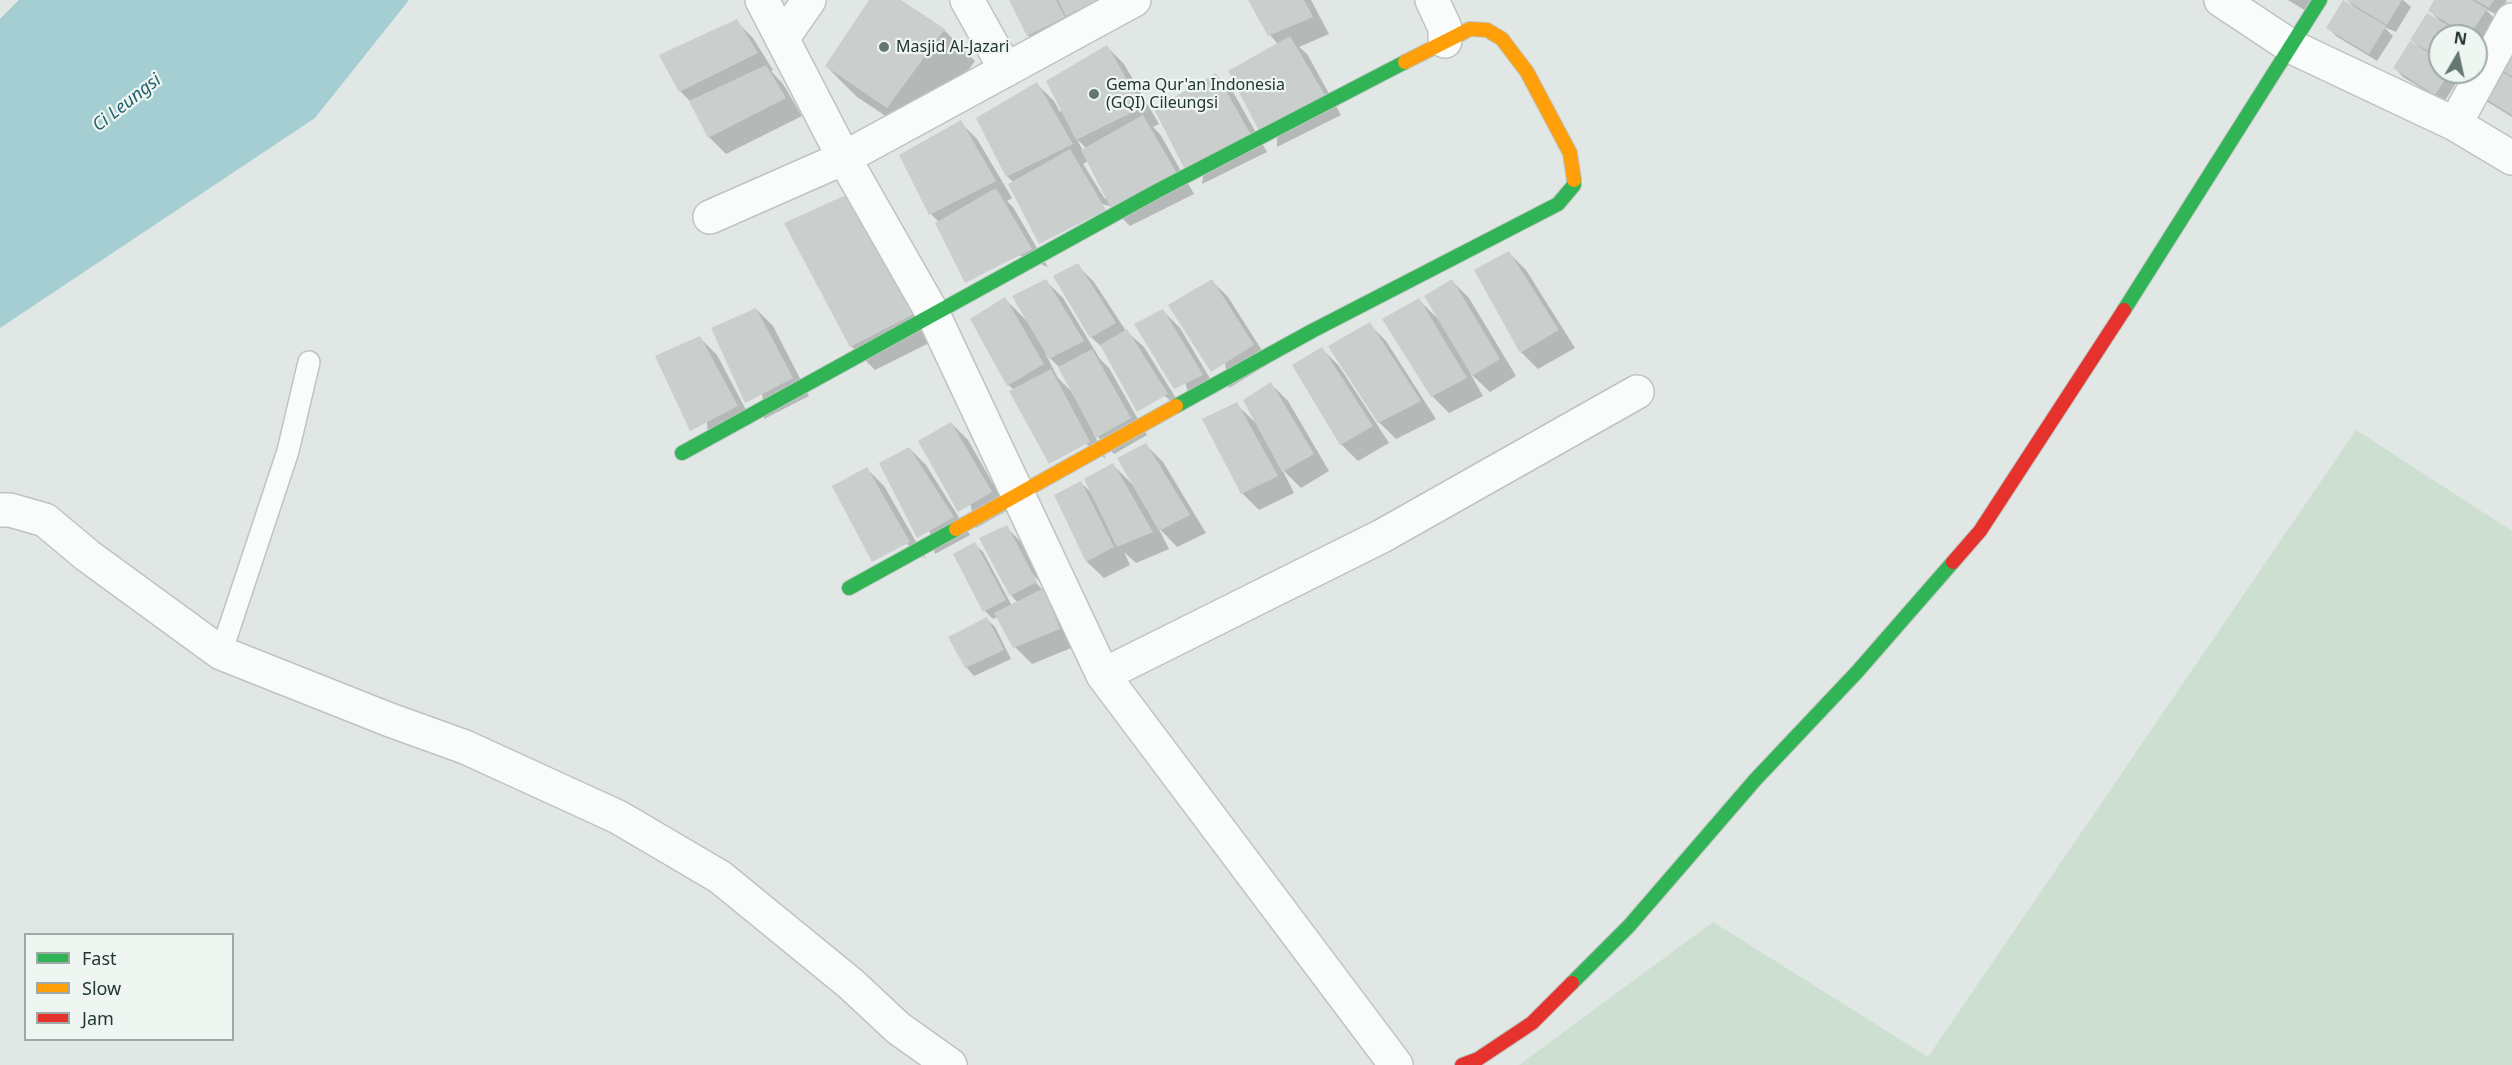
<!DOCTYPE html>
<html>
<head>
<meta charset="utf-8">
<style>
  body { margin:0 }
  #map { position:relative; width:2512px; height:1065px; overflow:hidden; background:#e1e7e4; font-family:"Noto Sans",sans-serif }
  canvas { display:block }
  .legend { position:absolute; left:24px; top:933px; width:210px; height:108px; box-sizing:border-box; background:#eff6f2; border:2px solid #9daaa5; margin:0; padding:8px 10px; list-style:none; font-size:18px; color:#223731 }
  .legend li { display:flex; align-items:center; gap:12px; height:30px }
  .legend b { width:30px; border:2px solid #9daaa5 }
  .north { position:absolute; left:2428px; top:24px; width:60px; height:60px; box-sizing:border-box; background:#eff6f2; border:2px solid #9daaa5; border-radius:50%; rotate:9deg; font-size:16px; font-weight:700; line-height:24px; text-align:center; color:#223731 }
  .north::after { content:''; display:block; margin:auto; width:21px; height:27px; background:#657570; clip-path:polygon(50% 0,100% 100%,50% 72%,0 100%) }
</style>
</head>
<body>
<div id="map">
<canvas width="2512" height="1065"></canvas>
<ul class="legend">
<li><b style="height:8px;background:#30b455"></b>Fast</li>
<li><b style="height:8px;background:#ff9f0a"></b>Slow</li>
<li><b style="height:8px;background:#e5322d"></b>Jam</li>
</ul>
<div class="north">N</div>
</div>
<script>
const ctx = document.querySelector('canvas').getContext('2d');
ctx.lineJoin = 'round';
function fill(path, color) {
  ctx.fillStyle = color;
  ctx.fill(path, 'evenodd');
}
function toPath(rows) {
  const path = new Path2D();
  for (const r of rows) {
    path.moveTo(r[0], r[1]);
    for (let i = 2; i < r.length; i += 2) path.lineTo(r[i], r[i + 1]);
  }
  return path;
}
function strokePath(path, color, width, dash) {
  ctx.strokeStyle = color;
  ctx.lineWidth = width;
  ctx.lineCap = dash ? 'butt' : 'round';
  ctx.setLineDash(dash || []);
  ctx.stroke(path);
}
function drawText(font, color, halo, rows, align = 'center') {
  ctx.font = font + ' "Noto Sans",sans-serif';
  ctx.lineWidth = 4.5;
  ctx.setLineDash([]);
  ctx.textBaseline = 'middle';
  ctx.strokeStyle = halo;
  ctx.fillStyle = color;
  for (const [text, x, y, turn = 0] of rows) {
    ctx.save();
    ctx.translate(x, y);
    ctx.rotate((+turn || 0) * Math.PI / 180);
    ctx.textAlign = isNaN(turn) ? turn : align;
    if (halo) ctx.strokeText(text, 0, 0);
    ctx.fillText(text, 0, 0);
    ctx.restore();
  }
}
const green = toPath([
  [2356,430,2512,531,2512,1065,1519,1065,1713,922,1928,1057]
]);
const water = toPath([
  [19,0,409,0,315,118,0,328,0,19]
]);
const shadow = toPath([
  [870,0,898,0,944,30,975,61,919,138,857,97,826,66],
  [1011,0,1144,0,1045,52,1028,35],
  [1249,0,1311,0,1329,34,1299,47,1307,54,1341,115,1277,147,1278,44,1270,35],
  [2288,0,2319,0,2311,14],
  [2347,0,2403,0,2411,7,2396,32,2384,27,2393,36,2377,61,2336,36,2328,27,2354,7],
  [2436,0,2507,0,2498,15,2485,9,2495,19,2479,44,2476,42,2476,36,2440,36,2440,72,2454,72,2460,77,2444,102,2403,77,2395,68,2420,48,2412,40,2439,20,2429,10],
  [736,21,753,38,773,70,771,71,783,84,802,116,726,154,709,137,690,101,680,91],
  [2512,40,2512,117,2486,101,2503,73,2495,65],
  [1107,47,1124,64,1159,124,1153,127,1160,134,1194,194,1130,226,1110,206,1014,183,1007,176,1037,84,1054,101,1060,112],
  [1077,139,1087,149,1083,151],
  [1088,161,1107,198,1105,199,1083,164],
  [1216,75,1233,92,1267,152,1202,184],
  [960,122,977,139,1012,198,1007,201,1013,207,1048,267,939,222,931,214],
  [873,220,939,338,875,370,851,346],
  [1509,253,1526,270,1575,348,1538,369,1521,352],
  [1077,265,1094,282,1126,331,1144,347,1184,411,1105,350,1091,337],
  [1211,280,1228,297,1270,363,1229,388],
  [1046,281,1063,298,1100,359,1109,368,1147,435,1114,454,1093,432,1106,459,1008,385,1005,299,1027,321],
  [1045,353,1061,369,1072,392,1058,378],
  [1452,281,1469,298,1516,376,1490,392,1470,373,1483,396,1449,413,1432,396,1419,300,1439,320],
  [756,309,773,326,809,396,764,419],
  [1163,311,1180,328,1218,392,1192,405],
  [1369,324,1386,341,1436,419,1396,439,1379,422],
  [700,338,717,355,753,423,709,447],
  [1322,349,1339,366,1389,443,1358,461,1341,444,1294,366],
  [1271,384,1288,401,1329,471,1301,488,1282,469,1294,493,1259,510,1242,493,1236,404,1257,424],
  [951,423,968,440,1008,510,976,528],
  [1146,445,1163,462,1206,533,1177,547,1158,527,1169,549,1136,563,1124,552,1130,565,1104,578,1087,562,1056,495,1081,483,1093,494,1113,465,1133,485],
  [909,448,926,465,970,535,935,554],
  [867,469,884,486,926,559,834,487],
  [1006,527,1023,544,1049,591,1033,575,1031,578,1060,607,1076,646,1032,664,1015,647,997,617,993,619,985,611,974,544,983,552,1012,606,1018,603,1011,595,981,539],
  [987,619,995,627,1011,659,974,676,966,667]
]);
const building = toPath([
  [869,0,901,0,945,29,887,108,825,66],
  [1009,0,1056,0,1065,17,1027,36],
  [1058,0,1098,0,1066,16],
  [1248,0,1304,0,1313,17,1268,36],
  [2343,0,2386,26,2369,54,2326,28],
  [2346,0,2402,0,2387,25],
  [2434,0,2472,0,2487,9,2469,36,2428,11],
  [2476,0,2494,0,2489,8],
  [2427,13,2466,36,2440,36,2440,58,2410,40],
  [737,19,758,53,679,92,659,55],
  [1290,36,1326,97,1259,131,1228,71],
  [2512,38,2512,76,2493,65],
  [2410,41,2440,60,2440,72,2450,72,2435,95,2393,68],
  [1107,45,1143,107,1076,140,1046,81],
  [766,65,786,98,708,138,689,101],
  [2493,66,2512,78,2512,115,2476,93],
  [1216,73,1251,135,1184,168,1154,109],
  [1037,82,1073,144,1006,177,976,118],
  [1143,115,1179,177,1112,210,1081,150],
  [961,120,996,181,929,215,899,155],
  [1070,149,1106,210,1039,244,1008,184],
  [996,188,1032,249,965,283,935,223],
  [848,194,916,313,850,347,784,223],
  [1509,251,1559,330,1520,353,1474,270],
  [1078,263,1116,323,1090,338,1053,276],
  [1046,279,1084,341,1049,359,1012,296],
  [1212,279,1254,345,1211,372,1168,305],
  [1452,279,1500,359,1472,376,1424,296],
  [1005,297,1044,364,1007,386,970,319],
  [1419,298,1467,378,1431,397,1382,319],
  [756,308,793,378,745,403,711,328],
  [1163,309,1203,375,1174,389,1134,324],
  [1370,322,1421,401,1378,423,1328,346],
  [1127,329,1168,394,1137,412,1100,345],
  [700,336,738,406,690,431,655,356],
  [1322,347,1373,426,1340,445,1292,365],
  [1092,349,1131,418,1096,438,1058,367],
  [1051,369,1090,442,1049,464,1009,391],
  [1271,382,1314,454,1282,472,1243,400],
  [1237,402,1278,476,1241,494,1202,419],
  [951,422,992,492,958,512,918,441],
  [1146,443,1190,515,1159,531,1117,458],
  [909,447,954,517,917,538,879,463],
  [1113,463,1153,532,1117,547,1084,479],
  [867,467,910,542,872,562,832,486],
  [1081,481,1114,547,1086,562,1054,495],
  [1007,525,1037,582,1010,596,979,538],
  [975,542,1006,600,983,612,953,554],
  [1044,588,1060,629,1013,648,994,613],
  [987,617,1004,650,965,668,948,637]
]);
const lane = toPath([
  [221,653,288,451,309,362]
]);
const street = toPath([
  [762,0,844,158,933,314,1103,675,1396,1065],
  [967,0,1006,70],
  [1432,0,1445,28,1445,41],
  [2221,0,2292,47,2455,124,2512,158],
  [782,39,809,0],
  [2455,124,2512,20],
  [710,217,844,158,1134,0],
  [0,510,10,510,45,520,88,556,221,653,390,720,465,747,618,817,720,877,851,984,898,1028,950,1065],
  [1103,675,1382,536,1637,392]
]);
const fast = toPath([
  [2124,310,2320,0],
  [1176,406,1312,331,1558,204,1574,185,1574,180],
  [682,453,1157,191,1405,62],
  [849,588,956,529],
  [1572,983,1629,926,1755,780,1857,672,1953,562]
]);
const slow = toPath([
  [1405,62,1470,29,1487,30,1502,39,1527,72,1570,153,1574,180],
  [956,529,1176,406]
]);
const jam = toPath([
  [1953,562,1980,531,2124,310],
  [1462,1065,1478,1059,1532,1023,1572,983]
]);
const markers = [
  [884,47,6,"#657570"],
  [1094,94,6,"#657570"]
];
const poiNames = [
  ["Masjid Al-Jazari",896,47],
  ["Gema Qur'an Indonesia",1106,85],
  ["(GQI) Cileungsi",1106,103]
];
const waterNames = [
  ["Ci Leungsi",127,103,-38]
];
fill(green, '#ccdfd1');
fill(water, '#a5ced2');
fill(shadow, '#0003');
fill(building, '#cacfcd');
strokePath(lane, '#bec4c1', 24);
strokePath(street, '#bec4c1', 36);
strokePath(fast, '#bec4c1', 16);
strokePath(slow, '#bec4c1', 16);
strokePath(jam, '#bec4c1', 16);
strokePath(lane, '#fafbfb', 21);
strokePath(street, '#fafbfb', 33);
strokePath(fast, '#30b455', 14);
strokePath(slow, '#ff9f0a', 14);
strokePath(jam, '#e5322d', 14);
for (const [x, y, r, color] of markers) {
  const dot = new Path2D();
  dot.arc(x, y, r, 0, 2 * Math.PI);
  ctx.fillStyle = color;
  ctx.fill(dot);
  strokePath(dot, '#eff6f2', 2);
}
drawText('16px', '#223731', '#eff6f2', poiNames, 'left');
drawText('italic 18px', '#22646d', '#eff6f2', waterNames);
</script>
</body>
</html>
